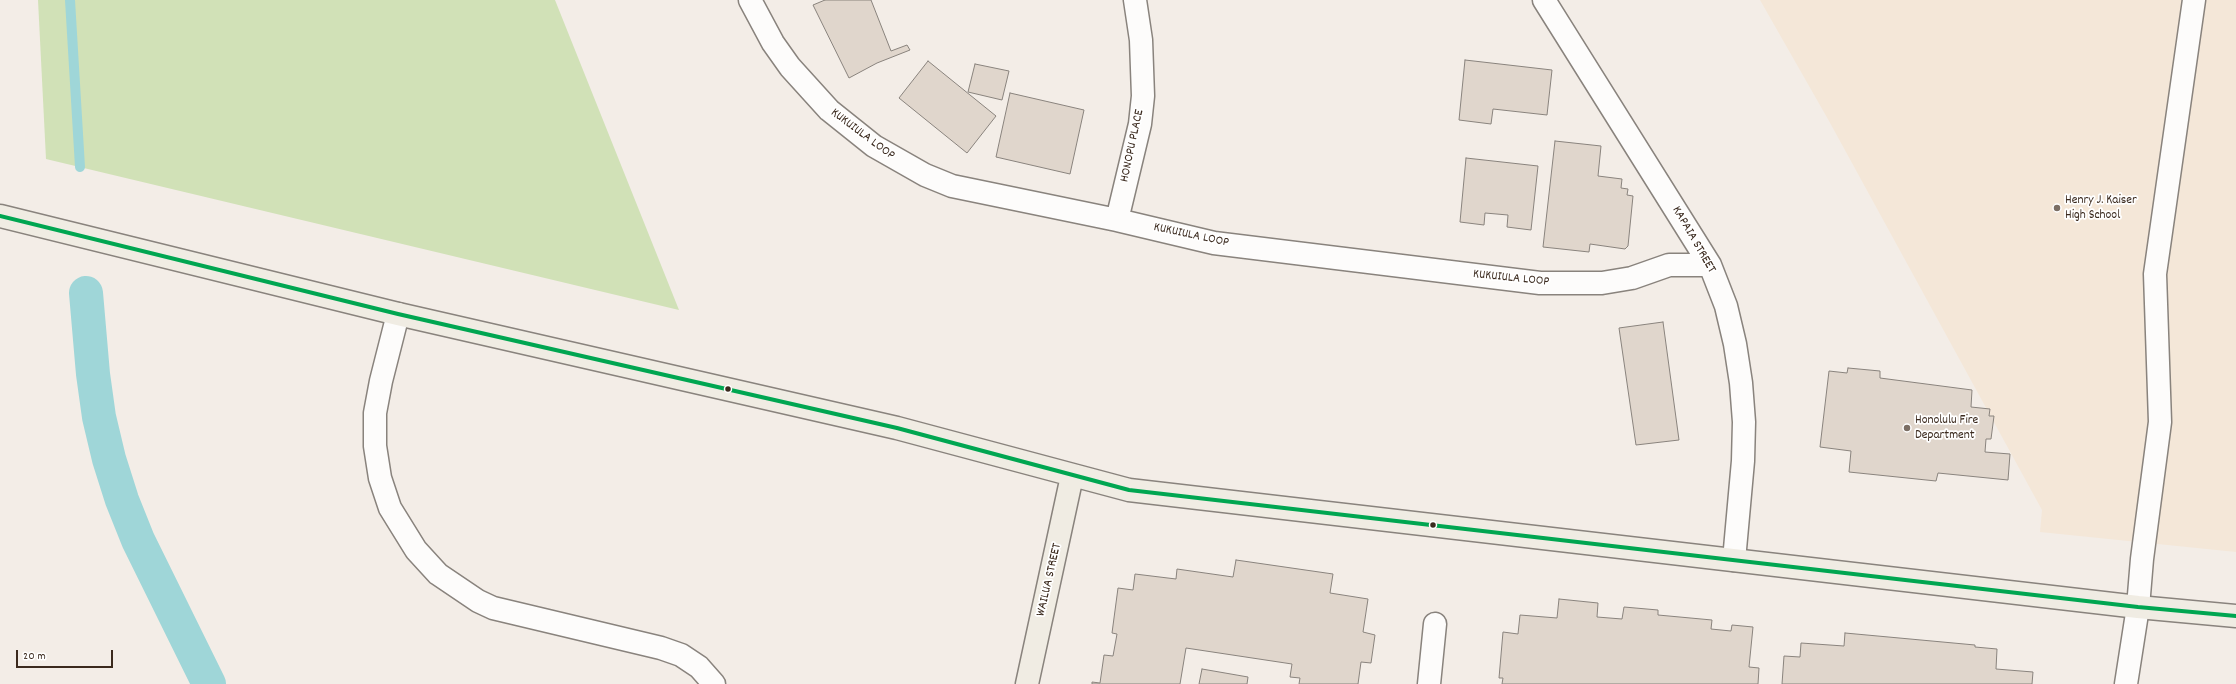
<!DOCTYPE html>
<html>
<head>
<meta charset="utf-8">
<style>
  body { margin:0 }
  #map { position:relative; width:2236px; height:684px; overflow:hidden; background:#f3ede7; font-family:Dekko,sans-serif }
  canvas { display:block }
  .scale { position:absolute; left:16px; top:650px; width:97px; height:18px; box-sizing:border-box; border:2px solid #3b2a1e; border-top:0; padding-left:5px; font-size:12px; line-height:14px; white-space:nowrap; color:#3b2a1e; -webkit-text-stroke:3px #fff; paint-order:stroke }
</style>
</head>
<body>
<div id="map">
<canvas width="2236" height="684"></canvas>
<div class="scale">20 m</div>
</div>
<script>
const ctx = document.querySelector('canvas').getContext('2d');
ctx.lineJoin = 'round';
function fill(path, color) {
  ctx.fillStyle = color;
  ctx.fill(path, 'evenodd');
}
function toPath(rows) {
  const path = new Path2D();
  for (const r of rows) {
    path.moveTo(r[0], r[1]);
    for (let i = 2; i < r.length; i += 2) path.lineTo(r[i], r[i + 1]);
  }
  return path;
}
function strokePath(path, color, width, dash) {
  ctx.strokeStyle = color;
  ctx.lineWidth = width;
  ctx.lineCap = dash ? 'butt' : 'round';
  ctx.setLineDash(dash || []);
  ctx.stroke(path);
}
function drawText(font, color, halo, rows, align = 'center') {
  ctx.font = font + ' Dekko,sans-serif';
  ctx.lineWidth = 3.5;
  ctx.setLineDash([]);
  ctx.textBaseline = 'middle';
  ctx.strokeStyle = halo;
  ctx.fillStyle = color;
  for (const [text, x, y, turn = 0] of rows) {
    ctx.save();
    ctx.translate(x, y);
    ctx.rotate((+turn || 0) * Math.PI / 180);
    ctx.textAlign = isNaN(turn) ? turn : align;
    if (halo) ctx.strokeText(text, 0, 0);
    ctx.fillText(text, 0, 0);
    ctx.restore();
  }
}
const built = toPath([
  [1760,0,2236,0,2236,552,2040,532,2042,510,1829,121]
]);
const green = toPath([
  [38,0,555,0,679,310,46,159]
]);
const stream = toPath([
  [70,0,80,167]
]);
const canal = toPath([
  [86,293,93,374,99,417,109,459,122,500,138,540,209,684]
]);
const building = toPath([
  [825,0,871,0,891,51,907,45,910,50,877,63,849,78,813,5,825,0],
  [1465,60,1552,70,1547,115,1493,109,1491,124,1459,120,1465,60],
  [928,61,996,116,967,153,899,98,928,61],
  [975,64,1009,71,1002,100,968,92,975,64],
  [1010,93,1084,110,1070,174,996,157,1010,93],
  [1555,141,1601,146,1598,176,1622,179,1621,188,1628,189,1627,195,1633,196,1628,246,1625,249,1590,244,1589,252,1543,247,1555,141],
  [1466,158,1538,166,1531,230,1507,227,1508,215,1485,213,1484,225,1460,222,1466,158],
  [1663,322,1679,440,1636,445,1619,328,1663,322],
  [1848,368,1880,371,1880,378,1972,390,1971,407,1990,409,1989,416,1994,416,1991,439,1986,439,1985,452,2010,454,2008,480,1938,473,1936,481,1849,472,1851,451,1820,447,1829,371,1847,373,1848,368],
  [1236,560,1333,574,1330,593,1368,599,1363,632,1375,635,1371,663,1361,662,1358,684,1299,684,1300,678,1290,677,1292,664,1186,648,1180,684,1092,684,1092,682,1100,683,1104,655,1113,656,1117,634,1112,633,1118,588,1133,590,1135,574,1176,579,1177,569,1233,577,1236,560],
  [1559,599,1598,603,1597,617,1622,619,1624,607,1658,610,1658,615,1712,620,1711,629,1731,631,1732,625,1753,627,1749,667,1759,668,1758,684,1502,684,1503,678,1499,678,1503,632,1518,634,1520,615,1557,618,1559,599],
  [1845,633,1975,645,1975,647,1997,649,1996,669,2033,672,2032,684,1782,684,1784,656,1800,657,1801,643,1844,646,1845,633],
  [1202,669,1248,677,1247,684,1199,684,1202,669]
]);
const minor = toPath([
  [750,0,773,43,790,67,829,110,874,146,925,175,952,186,1117,220,1214,243,1540,283,1602,283,1632,278,1669,265,1710,265],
  [1544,0,1710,265,1726,306,1735,344,1741,383,1744,422,1743,461,1734,560],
  [1117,220,1140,124,1143,96,1141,40,1135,0],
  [398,314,381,381,375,413,375,446,380,478,390,508,416,550,438,574,478,601,493,608,661,648,681,655,699,667,714,684],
  [1429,684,1435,624],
  [2126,684,2138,607,2142,559,2160,422,2155,274,2194,0]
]);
const major = toPath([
  [0,216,398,314,897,428,1129,490,2138,607,2236,616],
  [1027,684,1072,476]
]);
const bus1 = toPath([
  [0,216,398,314,897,428,1129,490,2138,607,2236,616]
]);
const markers = [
  [2057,208,4,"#7b6e64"],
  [728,389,3.5,"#3b2a1e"],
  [1907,428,4,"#7b6e64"],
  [1433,525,3.5,"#3b2a1e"]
];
const streetNames = [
  ["KUKUIULA LOOP",862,135,37],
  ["HONOPU PLACE",1133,146,-78],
  ["KUKUIULA LOOP",1191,236,12],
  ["KAPAIA STREET",1693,240,60],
  ["KUKUIULA LOOP",1511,279,6],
  ["WAILUA STREET",1050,580,-77]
];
const poiNames = [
  ["Henry J. Kaiser",2065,201],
  ["High School",2065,216],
  ["Honolulu Fire",1915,421],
  ["Department",1915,436]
];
fill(built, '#f4e7d8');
fill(green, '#d1e1b7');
strokePath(stream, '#9fd6d8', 10);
strokePath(canal, '#9fd6d8', 34);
fill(building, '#e0d6cc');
strokePath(building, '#89837d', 1);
strokePath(minor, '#89837d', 25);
strokePath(major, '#89837d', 25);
strokePath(minor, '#fdfcfb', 22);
strokePath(major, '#f0ece3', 22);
strokePath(bus1, '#00a651', 4);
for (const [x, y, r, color] of markers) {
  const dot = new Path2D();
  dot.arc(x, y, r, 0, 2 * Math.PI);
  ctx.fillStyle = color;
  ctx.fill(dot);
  strokePath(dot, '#fff', 1.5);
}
drawText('13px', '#3b2a1e', '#fff', streetNames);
drawText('13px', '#3b2a1e', '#fff', poiNames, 'left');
</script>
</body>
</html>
